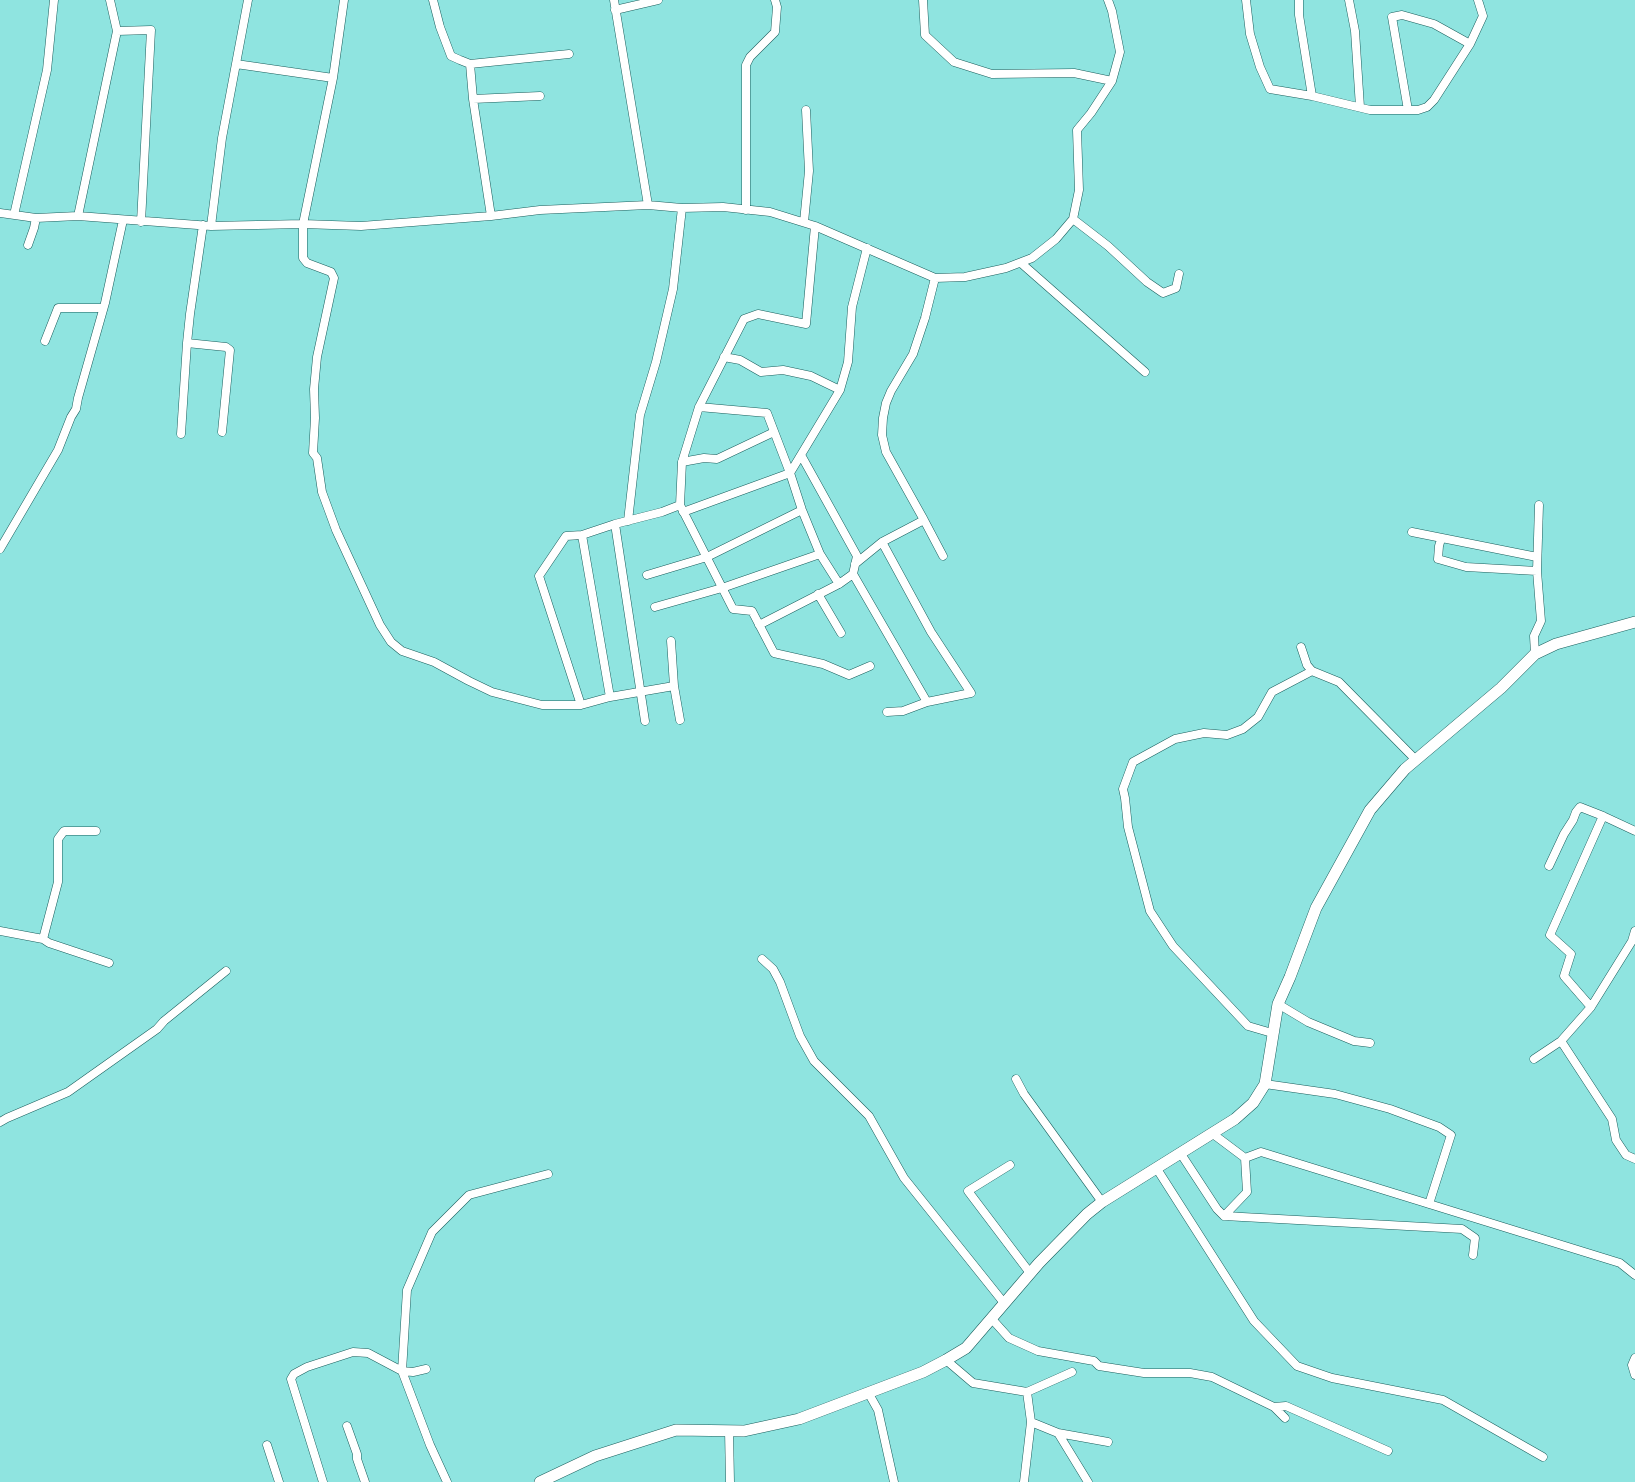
<!DOCTYPE html>
<html>
<head>
<meta charset="utf-8">
<style>
  body { margin:0 }
  canvas { display:block; background:#8fe4e0 }
</style>
</head>
<body>
<canvas width="1635" height="1482"></canvas>
<script>
const ctx = document.querySelector('canvas').getContext('2d');
ctx.lineJoin = 'round';
function toPath(rows) {
  const path = new Path2D();
  for (const r of rows) {
    path.moveTo(r[0], r[1]);
    for (let i = 2; i < r.length; i += 2) path.lineTo(r[i], r[i + 1]);
  }
  return path;
}
function strokePath(path, color, width, dash) {
  ctx.strokeStyle = color;
  ctx.lineWidth = width;
  ctx.lineCap = dash ? 'butt' : 'round';
  ctx.setLineDash(dash || []);
  ctx.stroke(path);
}
const minor = toPath([
  [110,0,117,31,151,30,141,222],
  [344,0,333,78,303,224,303,258,307,263,331,272,334,278,317,357,314,389,315,418,313,453,317,458,322,492,336,530,380,625,391,642,402,651,434,662,469,681,492,692,542,705,581,705,610,697],
  [433,0,440,27,451,56,460,60,470,64,569,54],
  [614,0,648,205],
  [923,0,925,35,954,62,992,74,1074,73,1112,81],
  [1246,0,1250,34,1260,67,1270,89,1312,96,1370,110,1418,110,1427,107,1434,100,1470,44,1483,16,1478,0],
  [1299,0,1299,15,1312,96],
  [1349,0,1355,31,1360,107],
  [615,10,658,0],
  [236,64,333,78],
  [470,64,473,99,491,216],
  [473,99,540,96],
  [1408,110,1392,17,1402,15,1434,24,1470,44],
  [746,210,746,65,750,57,775,32,777,7,775,0],
  [0,213,36,218,78,216,211,226,303,224,361,226,491,216,540,210,648,205,682,208,723,207,770,212,815,226,935,278,965,277,1006,268,1032,258,1056,239,1073,219,1079,190,1077,130,1091,113,1112,81,1120,52,1112,11,1108,0],
  [14,215,47,70,54,0],
  [78,216,117,31],
  [1073,219,1108,246,1147,282,1163,293,1176,288,1179,274],
  [804,222,809,171,806,110],
  [203,225,190,314,187,343,226,347,230,350,222,432],
  [211,226,222,138,248,0],
  [815,226,806,324,758,314,744,319,699,407,682,462,680,505,733,609,752,611,774,653,823,664,849,675,870,666],
  [28,245,34,228,36,218],
  [1021,263,1145,372],
  [45,341,58,308,103,308],
  [724,357,740,360,761,372,783,370,811,376,840,390],
  [699,407,767,413,790,473,802,510,820,554,839,584,853,574,927,702],
  [181,434,187,343],
  [801,455,857,556,853,574],
  [682,462,704,458,717,459,774,432],
  [683,512,790,473,840,390,848,362,852,307,867,248],
  [924,520,943,556],
  [628,521,640,415,656,362,673,289,682,208],
  [615,524,582,535,610,697,674,686,671,641],
  [1412,532,1537,557],
  [1441,539,1439,546,1438,559,1466,567,1537,571],
  [0,549,58,450,71,417,76,409,78,398,105,303,123,220],
  [855,564,882,542],
  [647,575,707,557,802,510],
  [818,594,841,633],
  [655,607,722,588,820,554],
  [759,625,839,584],
  [1301,647,1307,665,1312,671,1339,682,1416,760],
  [1535,654,1534,636,1541,621,1537,571,1539,505],
  [674,686,680,720],
  [581,705,539,576,566,536,582,535],
  [887,712,903,711,927,702,971,693,931,632,882,542,924,520,886,452,882,435,883,418,886,403,891,391,913,354,925,318,935,278],
  [645,721,615,524,662,512,680,505],
  [1549,866,1564,834,1573,820,1576,812,1580,807,1603,816,1635,831],
  [0,931,43,939,49,943,109,963],
  [43,939,58,882,58,839,64,831,96,831],
  [762,959,773,969,780,982,800,1036,814,1061,869,1116,904,1178,1004,1303],
  [1278,1004,1308,1022,1354,1041,1370,1043],
  [1591,1007,1564,976,1571,954,1550,935,1603,816],
  [1272,1033,1248,1026,1173,946,1150,911,1128,827,1125,798,1123,789,1133,762,1175,739,1204,733,1227,735,1243,729,1258,717,1272,692,1312,671],
  [1561,1041,1612,1119,1616,1140,1626,1155,1635,1159],
  [1534,1059,1561,1041,1591,1007,1632,941,1635,931],
  [1016,1079,1024,1094,1102,1202],
  [1265,1084,1335,1094,1390,1109,1439,1127,1451,1135,1429,1204],
  [0,1122,7,1118,68,1092,157,1029,164,1021,226,971],
  [1213,1134,1245,1158,1261,1152,1620,1263,1635,1275],
  [1181,1154,1217,1209,1224,1216,1462,1229,1475,1238,1473,1255],
  [1010,1165,968,1191,1030,1273],
  [1157,1169,1254,1321,1297,1366,1332,1378,1443,1400,1543,1457],
  [1224,1216,1247,1192,1245,1158],
  [991,1318,1009,1338,1038,1351,1094,1361,1099,1366,1144,1373,1190,1373,1212,1377,1274,1407,1286,1406,1388,1451],
  [1635,1358,1632,1365,1635,1375],
  [946,1360,973,1383,1027,1392,1031,1422,1058,1433,1088,1482],
  [1027,1392,1072,1372],
  [869,1394,878,1410,894,1482],
  [1274,1407,1285,1418],
  [347,1426,357,1454,357,1459,365,1482],
  [729,1430,730,1482],
  [1058,1433,1108,1442],
  [267,1445,279,1482],
  [323,1482,291,1379,294,1374,307,1367,353,1352,368,1353,402,1371,413,1372,426,1369],
  [447,1482,430,1445,402,1371,407,1290,432,1232,469,1195,548,1174],
  [1024,1482,1031,1422]
]);
const secondary = toPath([
  [540,1482,595,1456,676,1430,744,1431,799,1419,923,1372,946,1360,966,1348,1039,1263,1087,1214,1102,1202,1235,1119,1253,1103,1265,1084,1278,1004,1290,977,1316,908,1370,810,1405,769,1501,688,1535,654,1556,644,1635,622]
]);
strokePath(minor, '#1a5f5d', 9);
strokePath(secondary, '#1a5f5d', 12);
strokePath(minor, '#fff', 8);
strokePath(secondary, '#fff', 11);
</script>
</body>
</html>
